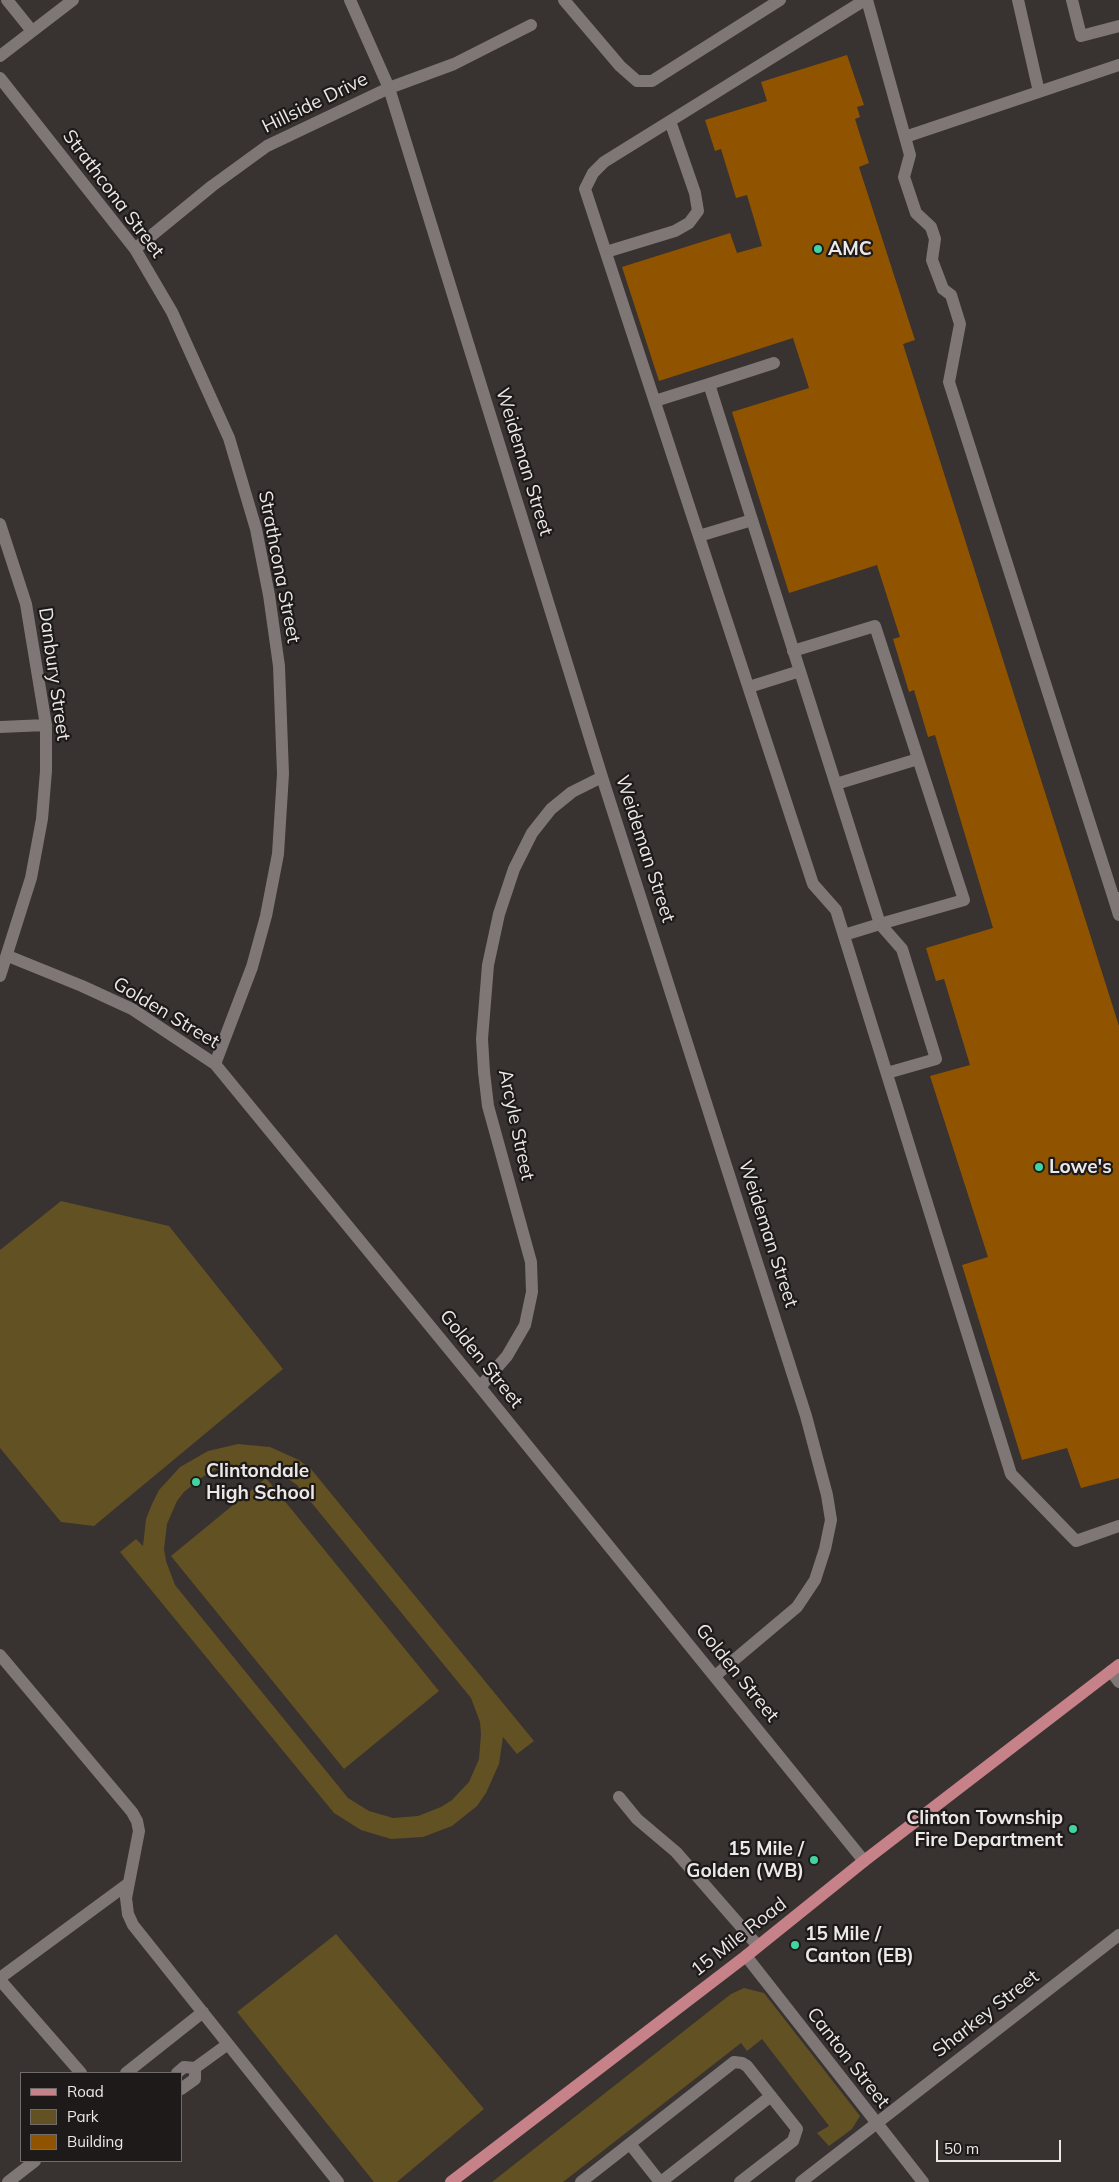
<!DOCTYPE html>
<html>
<head>
<meta charset="utf-8">
<style>
  body { margin:0 }
  #map { position:relative; width:1119px; height:2182px; overflow:hidden; background:#383230; font-family:Mulish,sans-serif }
  canvas { display:block }
  .legend { position:absolute; left:20px; top:2072px; width:162px; height:90px; box-sizing:border-box; background:#1d1a19; border:1px solid #706c6b; margin:0; padding:6px 9px; list-style:none; font-size:15px; color:#ece8e7 }
  .legend li { display:flex; align-items:center; gap:10px; height:25px }
  .legend b { width:25px; border:1px solid #706c6b }
  .scale { position:absolute; left:936px; top:2140px; width:125px; height:22px; box-sizing:border-box; border:2px solid #ece8e7; border-top:0; padding-left:6px; font-size:15px; line-height:18px; white-space:nowrap; color:#ece8e7; -webkit-text-stroke:4px #1d1a19; paint-order:stroke }
</style>
</head>
<body>
<div id="map">
<canvas width="1119" height="2182"></canvas>
<ul class="legend">
<li><b style="height:6px;background:#c78188"></b>Road</li>
<li><b style="height:14px;background:#625122"></b>Park</li>
<li><b style="height:14px;background:#905400"></b>Building</li>
</ul>
<div class="scale">50 m</div>
</div>
<script>
const ctx = document.querySelector('canvas').getContext('2d');
ctx.lineJoin = 'round';
function fill(path, color) {
  ctx.fillStyle = color;
  ctx.fill(path, 'evenodd');
}
function toPath(rows) {
  const path = new Path2D();
  for (const r of rows) {
    path.moveTo(r[0], r[1]);
    for (let i = 2; i < r.length; i += 2) path.lineTo(r[i], r[i + 1]);
  }
  return path;
}
function strokePath(path, color, width, dash) {
  ctx.strokeStyle = color;
  ctx.lineWidth = width;
  ctx.lineCap = dash ? 'butt' : 'round';
  ctx.setLineDash(dash || []);
  ctx.stroke(path);
}
function drawText(font, color, halo, rows, align = 'center') {
  ctx.font = font + ' Mulish,sans-serif';
  ctx.lineWidth = 4.5;
  ctx.setLineDash([]);
  ctx.textBaseline = 'middle';
  ctx.strokeStyle = halo;
  ctx.fillStyle = color;
  for (const [text, x, y, turn = 0] of rows) {
    ctx.save();
    ctx.translate(x, y);
    ctx.rotate((+turn || 0) * Math.PI / 180);
    ctx.textAlign = isNaN(turn) ? turn : align;
    if (halo) ctx.strokeText(text, 0, 0);
    ctx.fillText(text, 0, 0);
    ctx.restore();
  }
}
const green = toPath([
  [61,1201,169,1226,283,1369,94,1526,61,1522,0,1448,0,1250],
  [238,1444,270,1447,299,1460,311,1469,534,1741,517,1754,503,1737,499,1764,486,1793,477,1806,452,1826,423,1837,391,1839,361,1830,334,1813,120,1552,136,1539,143,1546,146,1519,152,1504,159,1490,180,1467,208,1451],
  [240,1465,264,1467,287,1478,297,1485,471,1698,480,1722,481,1734,479,1759,469,1782,452,1800,441,1807,418,1816,393,1818,369,1811,348,1798,175,1585,166,1561,164,1549,167,1524,177,1501,184,1492,204,1476,215,1470],
  [266,1478,439,1691,344,1769,171,1556],
  [336,1934,484,2109,397,2182,374,2182,237,2012],
  [744,1988,764,1993,860,2116,852,2129,829,2146,817,2133,829,2126,762,2039,747,2051,741,2043,563,2182,492,2182,731,1994]
]);
const building = toPath([
  [847,55,864,105,857,107,860,117,855,119,869,163,859,167,915,340,903,344,1119,1026,1119,1478,1081,1488,1067,1448,1022,1460,962,1265,988,1257,930,1076,970,1065,944,979,936,981,926,948,993,928,935,735,928,737,914,690,909,692,893,639,900,637,877,565,789,593,732,412,809,388,793,338,659,381,622,267,730,233,737,253,762,246,747,195,736,198,721,149,715,151,705,120,767,101,761,82]
]);
const minor = toPath([
  [7,0,32,31],
  [350,0,389,88,602,777,806,1416,827,1495,831,1520,825,1549,815,1580,797,1607,715,1676],
  [564,0,620,66,637,81,652,81,780,0],
  [865,0,604,162,593,173,585,189,813,884,836,910,1011,1474,1076,1541,1119,1526],
  [867,0,905,137,1119,65],
  [1018,0,1039,92],
  [1072,0,1081,36,1119,26],
  [0,56,73,0],
  [0,78,135,249,172,312,229,438,256,529,269,595,279,666,283,774,278,854,266,916,252,967,215,1064],
  [905,137,910,155,904,177,916,213,931,227,935,239,932,260,943,289,951,295,960,324,949,382,1114,899,1119,898],
  [135,249,212,186,267,146,389,88,454,64,531,25],
  [606,252,675,231,689,223,698,211,695,193,670,121],
  [709,384,774,363],
  [655,401,709,384,880,924,844,935],
  [0,524,26,604,46,725,46,771,42,819,31,878,0,976],
  [699,536,752,520],
  [793,651,875,626,964,900,880,924,902,949,936,1059,887,1073],
  [749,687,800,671],
  [0,727,46,725],
  [836,784,918,759],
  [1114,899,1119,915],
  [8,956,82,986,132,1009,215,1064,480,1387,864,1861],
  [480,1387,507,1356,525,1325,532,1292,531,1262,488,1106,484,1072,482,1039,488,965,499,914,514,869,532,833,551,809,572,792,602,777],
  [0,1655,132,1812,137,1821,139,1831,126,1898,128,1914,133,1925,338,2182],
  [1111,1671,1119,1682],
  [619,1797,637,1819,676,1852,758,1946],
  [746,1956,923,2182],
  [0,1978,129,1883],
  [0,1980,81,2073],
  [126,2073,203,2012],
  [177,2073,184,2067,195,2068,228,2044],
  [181,2089,195,2079,195,2068],
  [630,2144,660,2182],
  [8,2182,35,2161],
  [581,2182,734,2062,742,2063,747,2066,797,2129,793,2141,740,2182],
  [661,2182,771,2096],
  [801,2182,1119,1935]
]);
const major = toPath([
  [451,2182,746,1956,864,1861,1119,1665]
]);
const markers = [
  [818,249,5,"#40d4a1"],
  [1039,1167,5,"#40d4a1"],
  [196,1482,5,"#40d4a1"],
  [1073,1829,5,"#40d4a1"],
  [814,1860,5,"#40d4a1"],
  [795,1945,5,"#40d4a1"]
];
const streetNames = [
  ["Hillside Drive",315,103,-26],
  ["Strathcona Street",113,194,53],
  ["Weideman Street",524,462,73],
  ["Strathcona Street",279,567,79],
  ["Danbury Street",54,674,82],
  ["Weideman Street",645,849,72],
  ["Golden Street",166,1013,31],
  ["Arcyle Street",516,1125,78],
  ["Weideman Street",768,1234,72],
  ["Golden Street",481,1359,51],
  ["Golden Street",737,1673,51],
  ["15 Mile Road",739,1937,-38],
  ["Sharkey Street",986,2014,-38],
  ["Canton Street",848,2058,52]
];
const poiNames = [
  ["AMC",828,249],
  ["Lowe's",1049,1167],
  ["Clintondale",206,1471],
  ["High School",206,1493],
  ["Clinton Township",1063,1818,"right"],
  ["Fire Department",1063,1840,"right"],
  ["15 Mile /",804,1849,"right"],
  ["Golden (WB)",804,1871,"right"],
  ["15 Mile /",805,1934],
  ["Canton (EB)",805,1956]
];
fill(green, '#625122');
fill(building, '#905400');
strokePath(minor, '#7e7775', 12);
strokePath(major, '#c78188', 12);
for (const [x, y, r, color] of markers) {
  const dot = new Path2D();
  dot.arc(x, y, r, 0, 2 * Math.PI);
  ctx.fillStyle = color;
  ctx.fill(dot);
  strokePath(dot, '#1d1a19', 2);
}
drawText('19px', '#ece8e7', '#1d1a19', streetNames);
drawText('bold 19px', '#ece8e7', '#1d1a19', poiNames, 'left');
</script>
</body>
</html>
